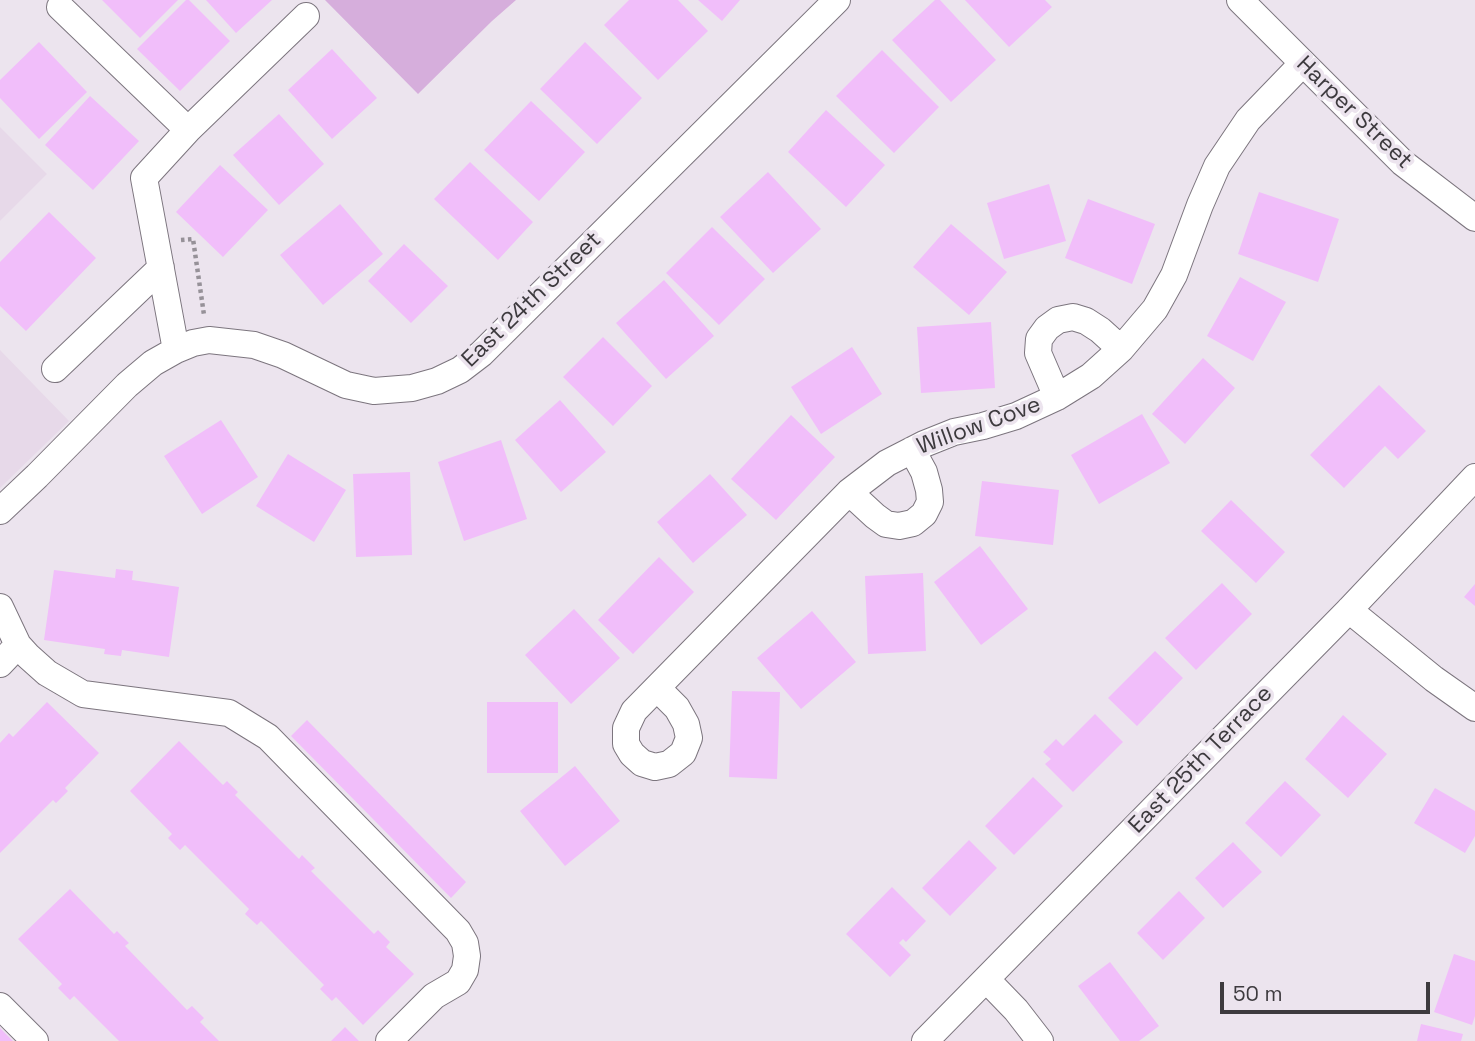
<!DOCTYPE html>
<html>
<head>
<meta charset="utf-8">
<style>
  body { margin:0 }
  #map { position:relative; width:1475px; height:1041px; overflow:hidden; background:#ece4ee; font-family:"Space Grotesk",sans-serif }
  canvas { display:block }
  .scale { position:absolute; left:1220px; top:982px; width:210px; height:32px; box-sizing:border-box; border:4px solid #3d3a3e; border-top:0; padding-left:9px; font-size:21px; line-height:24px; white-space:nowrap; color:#3d3a3e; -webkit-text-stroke:5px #ece4ee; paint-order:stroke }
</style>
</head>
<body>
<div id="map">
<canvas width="1475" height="1041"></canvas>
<div class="scale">50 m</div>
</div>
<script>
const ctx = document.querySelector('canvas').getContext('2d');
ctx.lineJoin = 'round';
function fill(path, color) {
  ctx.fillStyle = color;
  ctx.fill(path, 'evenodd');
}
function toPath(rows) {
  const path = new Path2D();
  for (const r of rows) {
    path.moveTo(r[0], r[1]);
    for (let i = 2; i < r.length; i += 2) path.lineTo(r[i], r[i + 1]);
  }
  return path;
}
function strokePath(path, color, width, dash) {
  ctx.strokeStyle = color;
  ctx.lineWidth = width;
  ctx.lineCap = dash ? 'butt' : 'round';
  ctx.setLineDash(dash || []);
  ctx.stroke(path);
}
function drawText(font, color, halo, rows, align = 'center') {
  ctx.font = font + ' "Space Grotesk",sans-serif';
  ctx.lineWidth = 7;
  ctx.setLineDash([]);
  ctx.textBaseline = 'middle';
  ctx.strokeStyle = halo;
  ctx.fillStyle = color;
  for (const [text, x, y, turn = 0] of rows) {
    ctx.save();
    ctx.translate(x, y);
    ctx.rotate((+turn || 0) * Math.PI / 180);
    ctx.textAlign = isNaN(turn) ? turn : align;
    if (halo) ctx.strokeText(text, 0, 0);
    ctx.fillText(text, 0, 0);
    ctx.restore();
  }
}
const built = toPath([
  [0,127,47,174,0,221],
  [0,350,69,421,0,488]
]);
const green = toPath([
  [325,0,516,0,492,21,418,94]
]);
const building = toPath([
  [102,0,178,0,140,38],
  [186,0,189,0,230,41,180,91,137,49],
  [206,0,272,0,236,33],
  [629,0,678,0,708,31,658,80,604,25],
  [698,0,740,0,722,21],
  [935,0,940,0,996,60,951,102,892,40],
  [965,0,1045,0,1052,7,1009,47],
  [39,42,87,92,39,139,0,98,0,80],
  [585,42,642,98,597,144,540,89],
  [332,49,377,98,332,139,288,90],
  [882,50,939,107,894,153,836,96],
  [90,96,139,141,93,190,45,145],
  [531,101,585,152,539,201,484,150],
  [826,110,885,165,846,207,788,152],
  [279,114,324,164,279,205,233,155],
  [470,162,533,222,498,260,434,199],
  [220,165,268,210,223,257,176,212],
  [768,172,821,229,773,273,720,217],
  [1049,184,1066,241,1004,259,987,203],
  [1259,192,1339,219,1318,282,1238,254],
  [1088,199,1155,224,1132,284,1065,258],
  [340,204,383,254,323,305,280,255],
  [49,212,96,258,26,331,0,306,0,262],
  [951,224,1007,272,969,315,913,267],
  [712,227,765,279,719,325,666,273],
  [404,244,448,286,411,323,368,281],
  [1240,277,1286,302,1253,361,1207,336],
  [664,280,714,336,666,379,616,323],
  [991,322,995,388,921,393,917,327],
  [603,337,652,386,613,426,563,377],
  [852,347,882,394,821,434,791,387],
  [1203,358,1235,388,1185,444,1152,414],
  [1379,385,1426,431,1398,459,1385,446,1344,488,1310,455],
  [560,400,606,452,561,492,515,440],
  [1142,414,1170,463,1099,504,1071,455],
  [791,415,835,457,776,520,731,479],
  [221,420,258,477,202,514,164,456],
  [501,440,527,519,464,541,438,462],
  [288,454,346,490,314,542,256,506],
  [410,472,412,555,356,557,353,474],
  [710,474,747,515,693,563,657,522],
  [982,481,1059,490,1053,545,975,536],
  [1231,500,1285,552,1256,583,1201,531],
  [980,546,1028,609,981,645,934,582],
  [659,557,694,592,633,654,598,620],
  [116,569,133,571,132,580,179,587,169,657,122,650,121,656,104,654,105,649,44,640,54,570,115,578],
  [923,573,926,651,868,654,865,576],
  [1222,583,1252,614,1196,670,1165,638],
  [1475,584,1475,606,1464,597],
  [574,609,620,658,571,704,525,655],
  [812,611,856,662,801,709,757,658],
  [1155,651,1183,678,1137,726,1108,698],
  [732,691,780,692,777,779,729,777],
  [47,702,99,753,65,788,68,791,56,803,53,800,0,853,0,743,9,733,13,737],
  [487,702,558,702,558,773,487,773],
  [1095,714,1123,742,1073,792,1045,764,1051,759,1043,752,1056,739,1063,746],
  [1343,715,1387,754,1348,798,1305,759],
  [307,720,466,882,451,898,291,736],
  [179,741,223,785,227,781,238,792,235,795,299,859,302,855,315,868,311,871,374,934,378,930,390,942,386,947,414,974,363,1025,336,997,332,1001,320,989,324,985,261,921,257,925,245,914,249,909,185,845,180,850,168,838,172,834,130,791],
  [575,766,620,821,565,866,520,811],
  [1033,777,1063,806,1014,855,985,826],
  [1285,781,1321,815,1281,857,1245,823],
  [1435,788,1475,811,1475,836,1465,853,1414,823],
  [969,840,997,868,950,916,922,888],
  [1233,842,1262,872,1223,908,1195,878],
  [892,887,926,921,906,942,903,939,899,943,911,955,890,977,846,934],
  [70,889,114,934,117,931,129,943,125,946,187,1010,192,1006,204,1018,200,1022,219,1041,119,1041,74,996,70,1000,58,988,62,984,18,939],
  [1179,891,1205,918,1163,960,1137,933],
  [1454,954,1475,961,1475,1016,1472,1025,1434,1012],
  [1110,962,1159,1026,1139,1041,1120,1041,1078,986],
  [1421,1024,1463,1034,1461,1041,1417,1041],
  [345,1027,359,1041,331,1041],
  [0,1028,13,1041,0,1041]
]);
const path = toPath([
  [181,240,193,239,204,315]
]);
const minor = toPath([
  [1240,0,1403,163,1475,218],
  [60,7,188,130,144,178,176,350],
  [188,130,306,16],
  [55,369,161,268],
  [1057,397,1038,353,1039,339,1047,328,1058,320,1073,317,1086,321,1100,330,1121,349],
  [849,492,875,516,886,524,899,526,913,523,924,514,930,502,929,490,924,472,912,450],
  [0,511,37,476,127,385,153,363,176,350,193,343,209,340,254,345,283,355,346,385,374,391,412,388,437,381,460,370,481,354,837,0],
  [0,607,18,645,28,656,47,673,83,694,229,713,268,737,458,931,465,943,467,956,465,970,458,982,434,996,389,1041],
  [1349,610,1434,679,1475,708],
  [0,664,18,645],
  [657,688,677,708,686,724,689,738,683,753,669,764,655,767,642,763,632,754,626,744,626,728,634,711,849,492,887,463,924,444,954,432,983,426,1016,416,1057,397,1091,376,1121,349,1155,309,1174,275,1200,205,1217,166,1248,120,1303,63],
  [986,979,1016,1010,1040,1041],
  [0,1006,35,1041],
  [925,1041,1349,610,1475,477]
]);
const streetNames = [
  ["Harper Street",1354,113,44],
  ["East 24th Street",532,300,-44],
  ["Willow Cove",979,426,-20],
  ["East 25th Terrace",1201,760,-46]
];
fill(built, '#e7d9e9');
fill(green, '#d6aedc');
fill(building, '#f1befa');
strokePath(minor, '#7c757e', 28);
strokePath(path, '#969198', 4.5, [3.5, 3.5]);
strokePath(minor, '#fff', 26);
drawText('23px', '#3d3a3e', '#ece4ee', streetNames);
</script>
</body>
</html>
